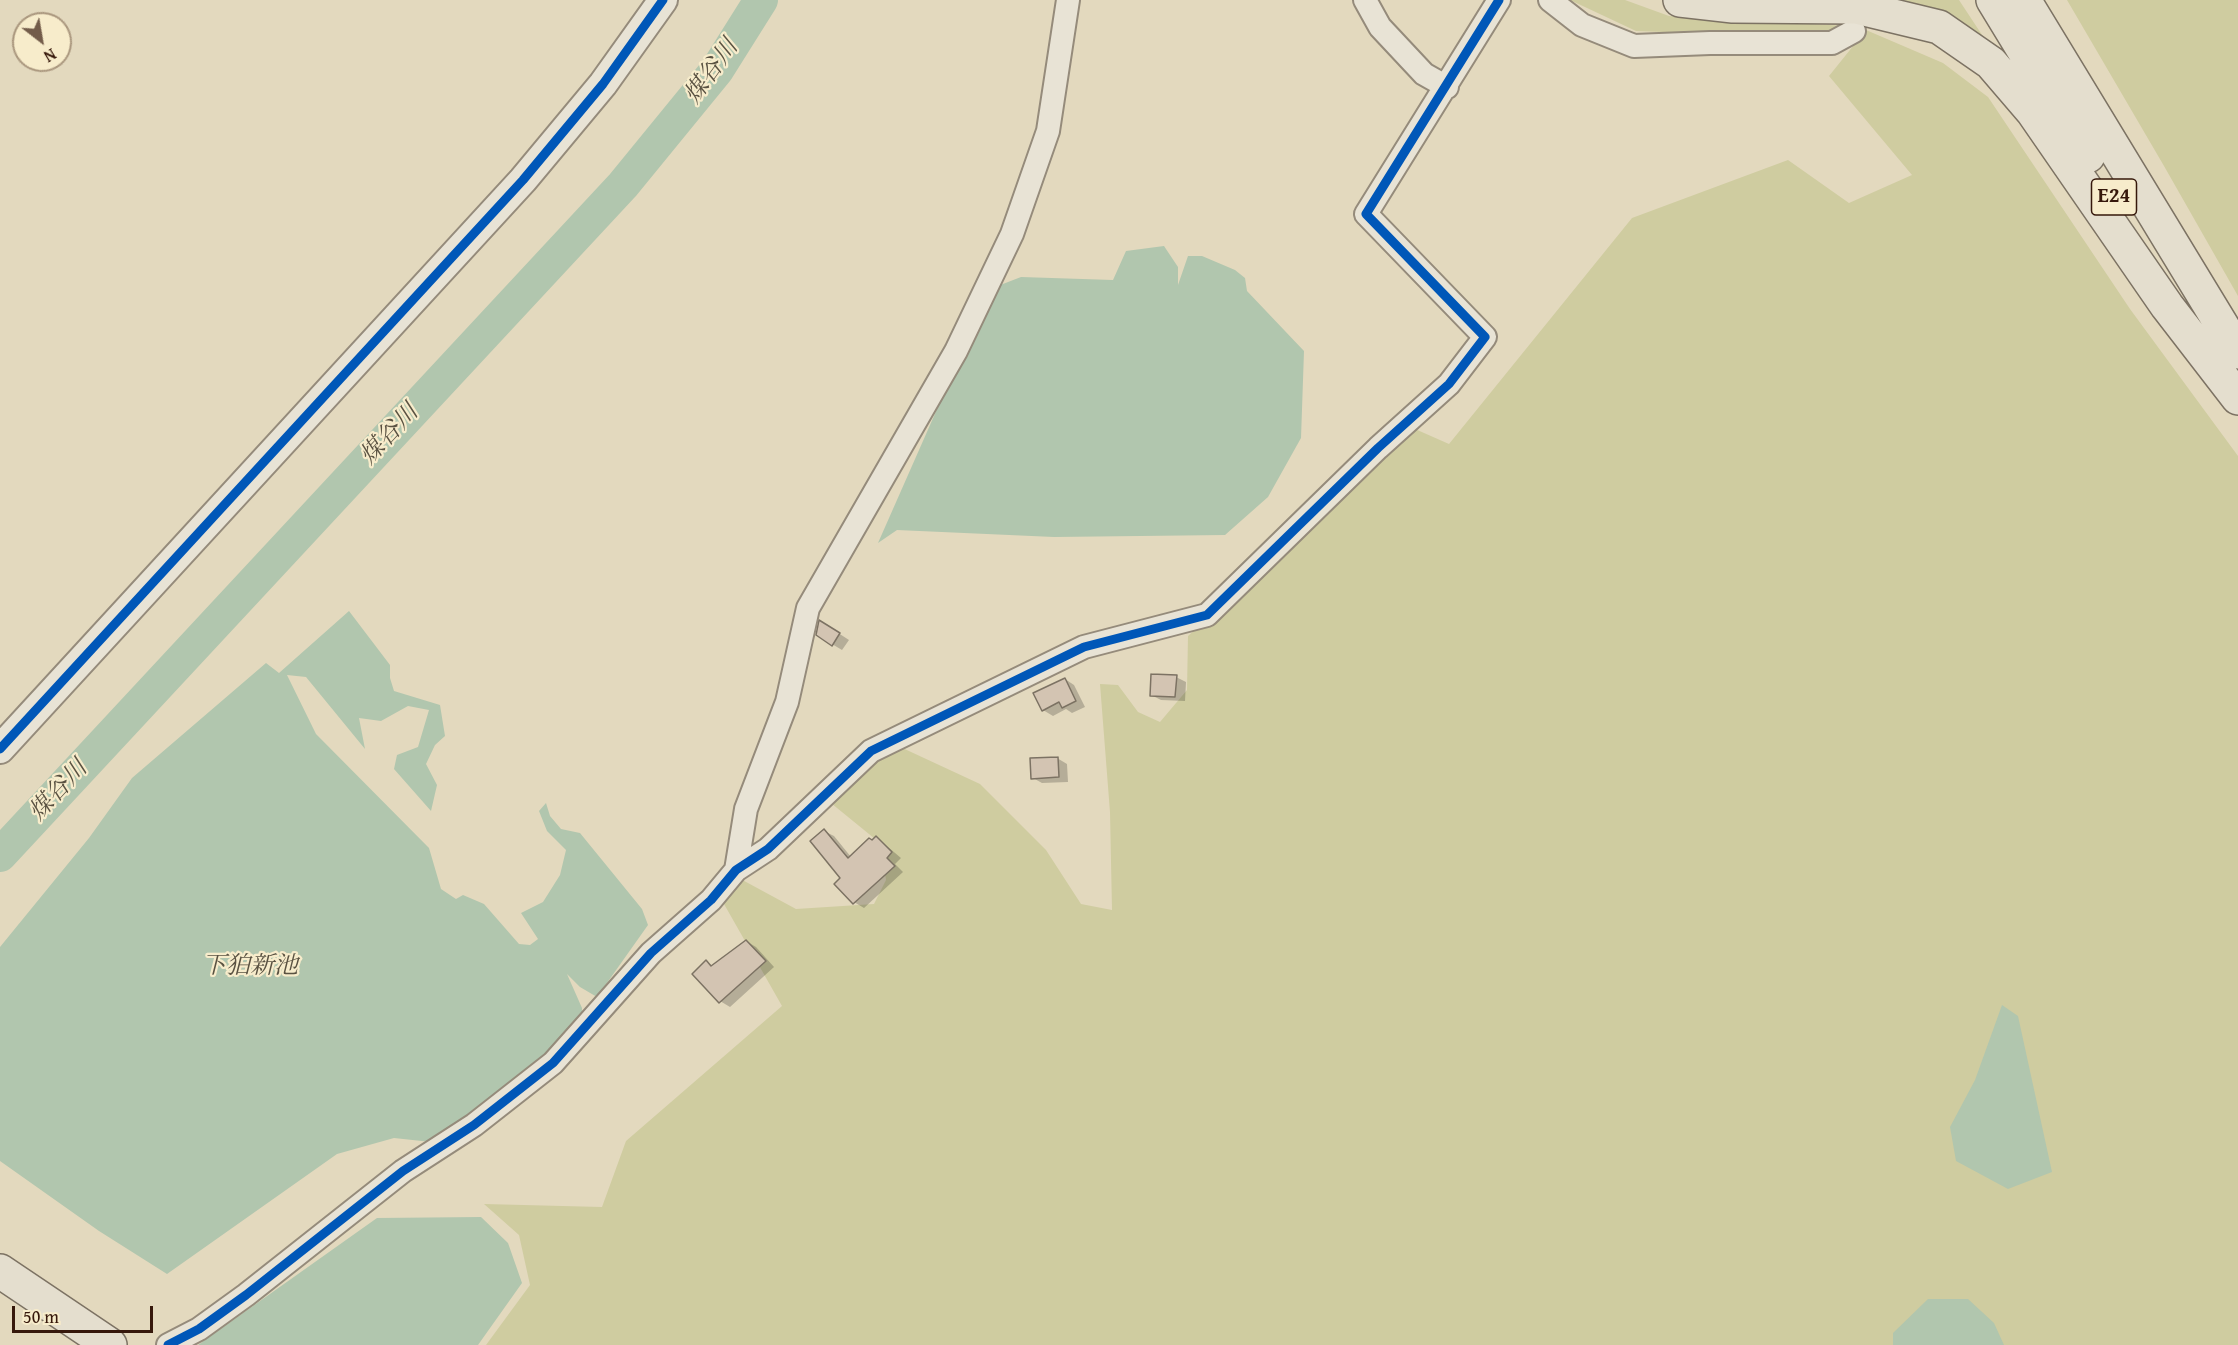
<!DOCTYPE html>
<html>
<head>
<meta charset="utf-8">
<style>
  body { margin:0 }
  #map { position:relative; width:2238px; height:1345px; overflow:hidden; background:#e3d9be; font-family:"Gentium Book Plus",serif }
  canvas { display:block }
  .north { position:absolute; left:12px; top:12px; width:60px; height:60px; box-sizing:border-box; background:#f7eccb; border:2px solid #aa977e; border-radius:50%; rotate:149deg; font-size:16px; font-weight:700; line-height:24px; text-align:center; color:#36180b }
  .north::after { content:''; display:block; margin:auto; width:21px; height:27px; background:#735c4a; clip-path:polygon(50% 0,100% 100%,50% 72%,0 100%) }
  .scale { position:absolute; left:12px; top:1306px; width:141px; height:27px; box-sizing:border-box; border:3px solid #36180b; border-top:0; padding-left:8px; font-size:18px; line-height:21px; white-space:nowrap; color:#36180b; -webkit-text-stroke:4px #f7eccb; paint-order:stroke }
</style>
</head>
<body>
<div id="map">
<canvas width="2238" height="1345"></canvas>
<div class="north">N</div>
<div class="scale">50 m</div>
</div>
<script>
const ctx = document.querySelector('canvas').getContext('2d');
ctx.lineJoin = 'round';
function fill(path, color) {
  ctx.fillStyle = color;
  ctx.fill(path, 'evenodd');
}
function toPath(rows) {
  const path = new Path2D();
  for (const r of rows) {
    path.moveTo(r[0], r[1]);
    for (let i = 2; i < r.length; i += 2) path.lineTo(r[i], r[i + 1]);
  }
  return path;
}
function strokePath(path, color, width, dash) {
  ctx.strokeStyle = color;
  ctx.lineWidth = width;
  ctx.lineCap = dash ? 'butt' : 'round';
  ctx.setLineDash(dash || []);
  ctx.stroke(path);
}
function drawText(font, color, halo, rows, align = 'center') {
  ctx.font = font + ' "Gentium Book Plus","Noto Serif JP",serif';
  ctx.lineWidth = 4.5;
  ctx.setLineDash([]);
  ctx.textBaseline = 'middle';
  ctx.strokeStyle = halo;
  ctx.fillStyle = color;
  for (const [text, x, y, turn = 0] of rows) {
    ctx.save();
    ctx.translate(x, y);
    ctx.rotate((+turn || 0) * Math.PI / 180);
    ctx.textAlign = isNaN(turn) ? turn : align;
    if (halo) ctx.strokeText(text, 0, 0);
    ctx.fillText(text, 0, 0);
    ctx.restore();
  }
}
const green = toPath([
  [1570,0,1625,0,1669,16,1847,26,1828,38,1636,31],
  [1877,0,1959,0,1988,44],
  [2067,0,2238,0,2238,296,2164,166],
  [1866,30,1943,63,1988,97,2130,309,2238,456,2238,1345,486,1345,530,1285,519,1235,484,1204,602,1207,626,1141,782,1006,720,897,735,876,796,909,874,904,886,880,880,843,826,799,896,745,980,784,1046,850,1081,904,1112,910,1110,812,1100,684,1118,685,1138,712,1160,722,1187,690,1188,636,1415,429,1449,444,1632,218,1788,160,1849,203,1912,175,1829,76]
]);
const water = toPath([
  [1164,246,1178,267,1178,285,1188,256,1202,256,1235,270,1245,278,1247,291,1304,351,1301,438,1268,497,1225,535,1054,537,897,530,878,543,990,289,1021,277,1113,280,1126,251],
  [349,611,390,665,390,678,394,691,440,705,445,736,435,745,426,764,437,785,431,811,394,769,397,755,418,747,429,710,408,706,381,721,359,718,365,749,306,677,287,675,316,734,429,848,441,889,456,899,463,895,484,904,519,944,530,945,538,939,521,913,543,902,560,875,566,850,547,831,539,811,546,803,550,816,561,829,580,833,642,909,648,925,597,997,580,987,567,974,582,1008,582,1025,546,1064,431,1142,394,1138,337,1154,167,1274,99,1231,0,1161,0,947,89,838,132,778,266,663,279,673],
  [2002,1005,2018,1016,2052,1172,2008,1189,1956,1161,1950,1127,1975,1080],
  [481,1217,508,1243,522,1283,478,1345,198,1345,377,1218],
  [1928,1299,1968,1299,1994,1323,2004,1345,1893,1345,1893,1333]
]);
const shadow = toPath([
  [829,627,849,640,842,650,817,635],
  [1176,677,1186,682,1185,701,1161,700,1151,695],
  [1065,679,1074,685,1085,707,1072,713,1066,709,1053,716,1043,710],
  [1057,758,1067,764,1068,782,1042,783,1033,778],
  [824,831,834,836,851,857,876,837,901,858,895,864,903,872,864,908,854,902],
  [746,941,756,947,774,967,730,1007,720,1001,706,962,713,966]
]);
const river = toPath([
  [0,855,623,185,717,70,761,0]
]);
const building = toPath([
  [819,620,840,633,832,646,816,635,819,620],
  [1151,674,1177,675,1175,697,1150,696,1151,674],
  [1065,678,1076,701,1062,708,1059,702,1042,711,1033,693,1065,678],
  [1058,757,1059,777,1031,779,1030,758,1058,757],
  [824,829,848,858,869,838,872,840,876,836,892,852,887,858,895,866,853,904,834,884,840,878,810,841,824,829],
  [746,940,766,961,719,1003,692,974,706,960,711,966,746,940]
]);
const minor = toPath([
  [1365,0,1380,27,1424,74,1447,87],
  [1550,0,1582,25,1634,46,1710,43,1832,43,1854,31],
  [736,870,746,809,787,702,808,608,956,351,1012,234,1048,131,1068,0],
  [168,1345,199,1329,246,1295,403,1171,474,1125,553,1063,651,953,711,900,736,870,768,849,871,751,1084,647,1207,615,1378,448,1449,384,1485,337,1366,214,1499,0]
]);
const tertiary = toPath([
  [0,749,523,180,603,84,663,0]
]);
const primary = toPath([
  [0,1271,110,1345]
]);
const motorway = toPath([
  [1680,0,1733,6,1856,7,1939,27,1991,63,2033,112,2167,306,2238,398],
  [1993,0,2088,156],
  [2024,0,2238,352]
]);
const cycleway = toPath([
  [0,749,523,180,603,84,663,0],
  [168,1345,199,1329,246,1295,403,1171,474,1125,553,1063,651,953,711,900,736,870,768,849,871,751,1084,647,1207,615,1378,448,1449,384,1485,337,1366,214,1499,0]
]);
const shields = [
  [2114,197,45]
];
const shieldNames = [
  ["E24",2114,197]
];
const waterNames = [
  ["煤谷川",712,72,-54],
  ["煤谷川",390,435,-47],
  ["煤谷川",59,791,-47],
  ["下狛新池",250,967]
];
fill(green, '#cfcca0');
fill(water, '#b1c6ae');
fill(shadow, '#0003');
strokePath(river, '#b1c6ae', 34);
fill(building, '#d3c4b2');
strokePath(building, '#7c7263', 1.5);
strokePath(minor, '#958b7b', 26);
strokePath(tertiary, '#958b7b', 32);
strokePath(primary, '#7c7263', 36);
strokePath(motorway, '#7c7263', 36);
strokePath(minor, '#e8e3d5', 22);
strokePath(tertiary, '#e8e3d5', 28);
strokePath(primary, '#e4dece', 33);
strokePath(motorway, '#e4dece', 33);
strokePath(cycleway, '#0057b8', 9);
for (const [x, y, w] of shields) {
  const box = new Path2D();
  box.roundRect(x - w / 2, y - 18, w, 36, 4.5);
  ctx.fillStyle = '#f7eccb';
  ctx.fill(box);
  strokePath(box, '#36180b', 1.5);
}
drawText('bold 21px', '#36180b', null, shieldNames);
drawText('italic 24px', '#5a5242', '#f7eccb', waterNames);
</script>
</body>
</html>
